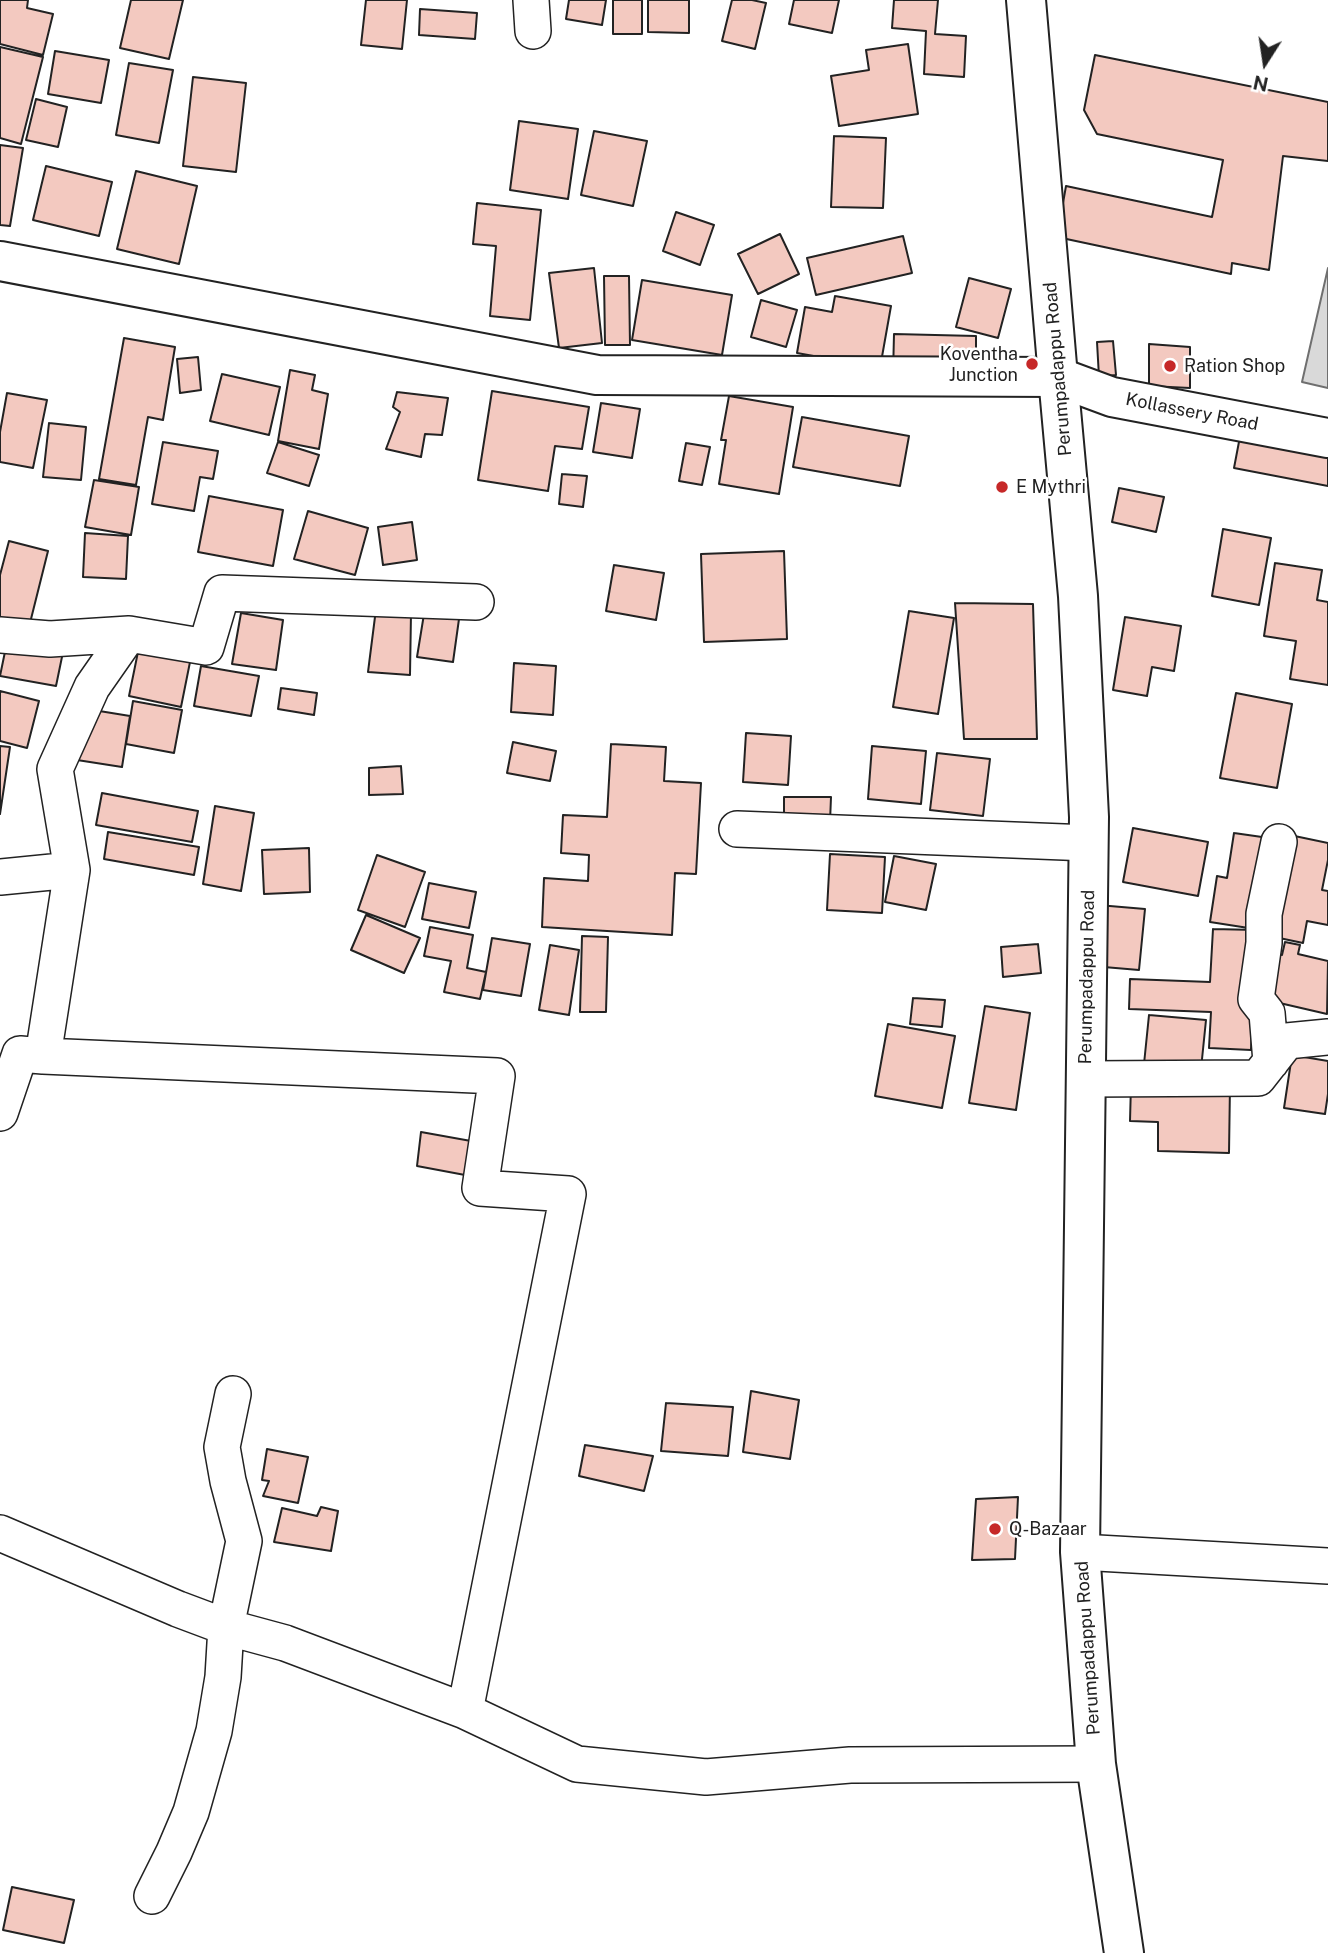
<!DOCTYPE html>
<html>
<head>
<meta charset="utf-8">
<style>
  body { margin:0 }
  #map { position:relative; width:1328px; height:1953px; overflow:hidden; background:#fff; font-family:"Public Sans",sans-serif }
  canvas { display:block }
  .north { position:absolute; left:1230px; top:28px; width:70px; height:70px; -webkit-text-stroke:5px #fff; paint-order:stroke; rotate:192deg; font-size:19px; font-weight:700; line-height:28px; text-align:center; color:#222 }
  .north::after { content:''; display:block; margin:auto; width:24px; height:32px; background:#222; clip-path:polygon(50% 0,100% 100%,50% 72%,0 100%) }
</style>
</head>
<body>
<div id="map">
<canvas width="1328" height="1953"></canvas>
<div class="north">N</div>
</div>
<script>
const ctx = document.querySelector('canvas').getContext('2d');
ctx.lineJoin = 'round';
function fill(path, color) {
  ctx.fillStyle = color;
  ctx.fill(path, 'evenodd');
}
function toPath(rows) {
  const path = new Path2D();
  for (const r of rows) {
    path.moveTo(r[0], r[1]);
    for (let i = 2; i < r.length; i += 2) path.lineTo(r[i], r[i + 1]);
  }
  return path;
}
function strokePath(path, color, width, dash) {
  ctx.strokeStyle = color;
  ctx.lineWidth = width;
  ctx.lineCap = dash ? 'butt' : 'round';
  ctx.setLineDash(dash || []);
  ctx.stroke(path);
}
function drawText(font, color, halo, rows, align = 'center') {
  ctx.font = font + ' "Public Sans",sans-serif';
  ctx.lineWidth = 5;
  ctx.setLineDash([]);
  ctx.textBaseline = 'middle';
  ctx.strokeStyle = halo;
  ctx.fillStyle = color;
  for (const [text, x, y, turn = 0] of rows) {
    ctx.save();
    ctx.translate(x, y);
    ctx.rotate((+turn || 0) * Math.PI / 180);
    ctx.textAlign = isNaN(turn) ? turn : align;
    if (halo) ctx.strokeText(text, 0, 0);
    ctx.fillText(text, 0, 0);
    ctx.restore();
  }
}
const water = toPath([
  [1328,268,1328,388,1302,382,1328,268]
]);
const building = toPath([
  [0,0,28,0,27,8,53,14,43,55,0,44,0,0],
  [131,0,183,0,169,59,120,48,131,0],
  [366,0,407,0,402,49,361,45,366,0],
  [569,0,606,0,602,25,566,19,569,0],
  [613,0,642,0,642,34,613,34,613,0],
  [648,0,689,0,689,33,648,32,648,0],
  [732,0,752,0,766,3,755,49,722,41,732,0],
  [794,0,839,0,832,33,789,24,794,0],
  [894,0,938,0,935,34,966,36,964,77,924,74,926,31,892,28,894,0],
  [420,9,477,13,475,39,419,35,420,9],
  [908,44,918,114,839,126,831,76,869,70,866,50,908,44],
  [0,47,43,57,21,144,0,138,0,47],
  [55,51,109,60,101,103,48,94,55,51],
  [1095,55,1328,102,1328,161,1283,156,1269,270,1232,263,1231,274,1057,237,1066,186,1212,217,1223,160,1097,134,1084,110,1095,55],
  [129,63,173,70,159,143,116,135,129,63],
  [193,77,246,83,236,172,183,166,193,77],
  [36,99,67,107,58,147,26,140,36,99],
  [519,121,578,129,568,199,510,190,519,121],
  [594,131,647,141,633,206,581,195,594,131],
  [834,136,886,138,883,208,831,207,834,136],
  [0,145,23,148,10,226,0,225,0,145],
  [46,166,112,182,99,236,33,220,46,166],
  [136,171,197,186,179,264,117,249,136,171],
  [477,203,541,210,530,320,490,316,496,246,473,244,477,203],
  [676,212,714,225,700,265,663,251,676,212],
  [780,234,799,274,758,294,738,254,780,234],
  [903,236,912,273,816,295,807,258,903,236],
  [594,268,602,343,559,348,549,273,594,268],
  [604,276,629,276,630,345,605,345,604,276],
  [969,278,1011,289,998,338,956,327,969,278],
  [642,280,732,295,722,355,632,340,642,280],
  [835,296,891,306,880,368,797,353,805,307,832,312,835,296],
  [761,300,797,310,786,347,751,337,761,300],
  [894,334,976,336,976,376,893,375,894,334],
  [124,338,175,347,163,420,148,417,136,485,99,479,124,338],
  [1113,341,1116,375,1099,377,1097,342,1113,341],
  [1149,344,1190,347,1190,388,1149,386,1149,344],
  [198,357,201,390,180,393,177,359,198,357],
  [290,370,315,375,312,390,328,394,319,449,278,441,290,370],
  [222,374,280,387,269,435,210,421,222,374],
  [492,391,589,407,582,449,555,446,548,491,478,480,492,391],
  [397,392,448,398,442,435,425,434,421,457,386,449,400,412,393,407,397,392],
  [7,393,47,400,33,468,0,462,0,432,7,393],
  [729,396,793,407,779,494,719,484,726,440,721,440,729,396],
  [601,403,640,409,632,458,593,452,601,403],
  [802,417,909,436,900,486,793,467,802,417],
  [49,423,86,427,81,480,43,477,49,423],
  [1242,426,1328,442,1328,486,1234,468,1242,426],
  [163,442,218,451,213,479,200,477,194,511,152,504,163,442],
  [278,442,319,455,309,486,267,473,278,442],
  [686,443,710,447,702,485,679,481,686,443],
  [562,474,587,476,583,507,559,504,562,474],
  [94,480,139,487,131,535,85,527,94,480],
  [1119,488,1164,497,1156,532,1112,522,1119,488],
  [209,496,283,510,273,566,198,552,209,496],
  [308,511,368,528,355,575,294,559,308,511],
  [412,522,417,560,383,565,378,527,412,522],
  [1223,529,1271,538,1259,605,1212,596,1223,529],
  [85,533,128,536,126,579,83,577,85,533],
  [9,541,48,551,28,631,0,624,0,575,9,541],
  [784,551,787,639,704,642,701,554,784,551],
  [1275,563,1322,570,1317,600,1328,602,1328,685,1290,679,1296,641,1264,636,1275,563],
  [614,565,664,573,656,620,606,611,614,565],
  [955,603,1033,604,1037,739,964,739,955,603],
  [376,609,411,613,410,675,368,672,376,609],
  [909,611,954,618,938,714,893,707,909,611],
  [241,613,283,620,276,670,232,664,241,613],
  [424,614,459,619,453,662,417,657,424,614],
  [1125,617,1181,626,1174,671,1152,667,1147,696,1113,690,1125,617],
  [7,642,63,652,56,686,0,676,7,642],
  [140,642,192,652,181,707,129,696,140,642],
  [514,663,556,666,553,715,511,712,514,663],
  [201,666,259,676,251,716,194,706,201,666],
  [281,688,317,693,314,715,278,709,281,688],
  [0,691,39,701,27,748,0,741,0,691],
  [1236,693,1292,704,1277,788,1220,778,1236,693],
  [133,701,182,710,174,753,126,744,133,701],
  [87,709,130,716,122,767,77,760,87,709],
  [746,733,791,736,788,785,743,782,746,733],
  [513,742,556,751,550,781,507,773,513,742],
  [611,744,666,747,664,781,701,783,696,874,675,873,672,935,542,927,544,878,588,881,589,855,561,853,563,815,607,817,611,744],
  [0,746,10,747,0,814,0,746],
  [872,746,926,751,921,804,868,799,872,746],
  [937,753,990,759,983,816,930,810,937,753],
  [401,766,403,794,369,795,369,768,401,766],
  [102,793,198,811,192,842,96,825,102,793],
  [784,797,831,797,830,822,784,821,784,797],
  [215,806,254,813,241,891,203,884,215,806],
  [1133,828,1208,842,1198,896,1123,882,1133,828],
  [108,832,199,847,194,875,104,859,108,832],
  [1234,833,1269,838,1255,929,1210,922,1217,876,1227,878,1234,833],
  [1285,834,1328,843,1328,860,1322,890,1328,891,1328,925,1307,921,1303,943,1265,935,1285,834],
  [309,848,310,892,264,894,262,850,309,848],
  [830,854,885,857,882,913,827,910,830,854],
  [377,855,425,872,405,927,358,910,377,855],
  [894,856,936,864,926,910,885,902,894,856],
  [429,883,476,892,469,928,422,919,429,883],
  [1098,905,1145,909,1139,970,1092,966,1098,905],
  [366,915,420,938,404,973,351,950,366,915],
  [430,927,473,935,467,968,486,972,480,999,444,992,451,961,424,956,430,927],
  [1213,929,1256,930,1251,1050,1209,1048,1211,1012,1129,1009,1130,979,1210,982,1213,929],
  [582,936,608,937,606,1012,580,1012,582,936],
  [492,938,530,944,521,996,483,990,492,938],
  [1285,942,1300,945,1298,954,1328,961,1327,1014,1258,998,1268,952,1282,955,1285,942],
  [1038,944,1041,973,1003,977,1001,947,1038,944],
  [550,945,579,950,569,1015,539,1010,550,945],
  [913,998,945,1000,942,1027,910,1024,913,998],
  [985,1006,1030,1013,1016,1110,969,1103,985,1006],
  [1149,1015,1206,1020,1201,1069,1144,1064,1149,1015],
  [888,1024,955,1036,942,1108,875,1096,888,1024],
  [1292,1055,1328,1061,1328,1094,1325,1114,1284,1108,1292,1055],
  [1131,1084,1230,1085,1229,1153,1158,1151,1158,1122,1130,1121,1131,1084],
  [421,1132,471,1141,465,1175,417,1166,421,1132],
  [751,1391,799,1400,790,1459,743,1452,751,1391],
  [666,1403,733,1407,728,1456,661,1451,666,1403],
  [585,1445,653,1456,644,1491,579,1476,585,1445],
  [267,1449,308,1457,298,1503,263,1496,269,1481,262,1480,267,1449],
  [1018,1497,1015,1559,972,1560,976,1499,1018,1497],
  [321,1507,338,1511,331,1551,274,1542,282,1508,317,1516,321,1507],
  [12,1887,74,1900,64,1943,3,1930,12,1887]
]);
const minor = toPath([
  [531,0,533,31],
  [0,635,50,639,129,634,206,647,222,593,476,602],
  [737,829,1089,843],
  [0,877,72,870],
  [43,1056,497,1076,480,1188,568,1194,465,1711],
  [1271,1062,1267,1013,1256,999,1264,943,1264,914,1279,842],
  [1086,1079,1258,1078,1287,1041,1328,1037],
  [0,1113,20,1054,43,1056,72,870,55,769,92,687,129,634],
  [0,1533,178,1609,226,1627,285,1643,465,1711,577,1764,706,1777,850,1765,1096,1764],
  [1080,1552,1328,1566],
  [152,1896,174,1852,191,1812,214,1731,223,1677,226,1627,244,1541,228,1481,222,1447,233,1394]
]);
const tertiary = toPath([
  [0,261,597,375,1058,377,1112,397,1328,438]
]);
const secondary = toPath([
  [1026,0,1058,377,1078,596,1089,817,1080,1552,1096,1764,1124,1953]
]);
const markers = [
  [1032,364,7,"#c62828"],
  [1170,366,7,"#c62828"],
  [1002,487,7,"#c62828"],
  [995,1529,7,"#c62828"]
];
const poiNames = [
  ["Koventha",1018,354,"right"],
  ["Junction",1018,375,"right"],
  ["Ration Shop",1184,366],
  ["E Mythri",1016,487],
  ["Q-Bazaar",1009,1529]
];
const streetNames = [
  ["Perumpadappu Road",1058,369,-95],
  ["Kollassery Road",1192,412,11],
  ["Perumpadappu Road",1087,977,-89],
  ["Perumpadappu Road",1088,1648,-94]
];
fill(water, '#d9d9d9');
strokePath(water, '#6f6f6f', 2);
fill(building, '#f3c9c0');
strokePath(building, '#222', 2);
strokePath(minor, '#222', 38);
strokePath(tertiary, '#222', 42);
strokePath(secondary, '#222', 42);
strokePath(minor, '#fff', 35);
strokePath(tertiary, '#fff', 38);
strokePath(secondary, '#fff', 38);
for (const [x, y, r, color] of markers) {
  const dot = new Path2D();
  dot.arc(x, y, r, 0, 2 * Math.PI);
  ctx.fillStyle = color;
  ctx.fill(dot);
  strokePath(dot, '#fff', 2.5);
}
drawText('18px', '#222', '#fff', poiNames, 'left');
drawText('18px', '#222', '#fff', streetNames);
</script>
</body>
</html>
